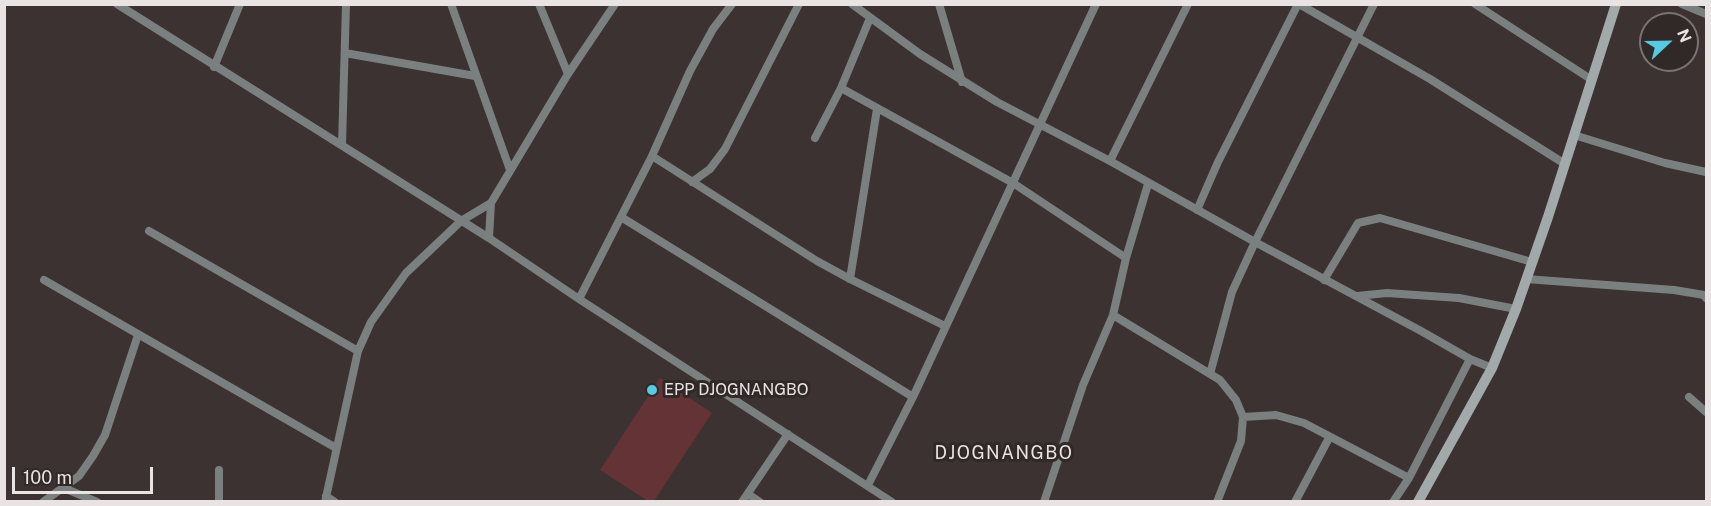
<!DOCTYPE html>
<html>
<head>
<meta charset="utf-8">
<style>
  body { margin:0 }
  #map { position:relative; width:1711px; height:506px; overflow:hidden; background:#3c3232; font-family:"Public Sans",sans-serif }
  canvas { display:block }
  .frame { position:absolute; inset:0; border:6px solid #eae3e3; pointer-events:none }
  .north { position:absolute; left:1639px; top:12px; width:60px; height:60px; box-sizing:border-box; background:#312828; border:2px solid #7b7373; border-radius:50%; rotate:68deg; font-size:16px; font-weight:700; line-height:24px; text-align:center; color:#eae3e3 }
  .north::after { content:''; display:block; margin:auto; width:21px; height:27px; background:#57c9e2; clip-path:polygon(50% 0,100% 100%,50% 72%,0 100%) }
  .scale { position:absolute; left:12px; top:467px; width:141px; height:27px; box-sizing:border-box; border:3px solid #eae3e3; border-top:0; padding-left:8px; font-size:18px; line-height:21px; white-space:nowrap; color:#eae3e3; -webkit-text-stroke:4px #312828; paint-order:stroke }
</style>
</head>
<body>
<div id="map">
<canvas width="1711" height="506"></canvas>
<div class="frame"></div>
<div class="north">N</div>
<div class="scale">100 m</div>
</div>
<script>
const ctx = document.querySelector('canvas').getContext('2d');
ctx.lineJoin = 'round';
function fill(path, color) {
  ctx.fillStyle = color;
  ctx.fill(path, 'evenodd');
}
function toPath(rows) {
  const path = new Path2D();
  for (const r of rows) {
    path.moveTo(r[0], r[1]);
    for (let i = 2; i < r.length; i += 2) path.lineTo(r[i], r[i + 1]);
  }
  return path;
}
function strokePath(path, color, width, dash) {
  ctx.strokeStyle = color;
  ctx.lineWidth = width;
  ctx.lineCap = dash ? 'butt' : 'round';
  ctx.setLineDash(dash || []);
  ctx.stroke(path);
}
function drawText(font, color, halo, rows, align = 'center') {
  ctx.font = font + ' "Public Sans",sans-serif';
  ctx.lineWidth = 6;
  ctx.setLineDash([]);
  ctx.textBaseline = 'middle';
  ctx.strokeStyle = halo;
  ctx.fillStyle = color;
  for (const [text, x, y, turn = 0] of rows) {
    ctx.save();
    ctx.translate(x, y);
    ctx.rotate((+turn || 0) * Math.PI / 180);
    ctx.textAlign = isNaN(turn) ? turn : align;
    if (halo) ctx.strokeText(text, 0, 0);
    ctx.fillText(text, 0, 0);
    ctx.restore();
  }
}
const green = toPath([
  [660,378,712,413,654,501,648,501,600,470]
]);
const street = toPath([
  [117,4,489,238,579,299,892,502],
  [451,4,510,170],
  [539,4,568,74],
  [852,4,920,54,997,102,1110,161,1255,242,1421,331,1470,359,1492,368],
  [939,4,962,82],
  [1299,4,1430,79,1565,164],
  [1475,4,1592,80],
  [1682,4,1706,14],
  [345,53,475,76],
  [214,67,240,4],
  [841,88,1013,183,1126,258],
  [1574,135,1665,163,1706,172],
  [815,138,841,88,870,18],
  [342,145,346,4],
  [652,156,817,261,850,279,945,326],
  [1110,161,1188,4],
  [692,182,710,169,725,149,799,4],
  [1197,210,1218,162,1298,4],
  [621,217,913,397],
  [149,231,358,351],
  [489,238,491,203],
  [850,279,877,109],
  [1526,279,1674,290,1704,295,1706,298],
  [44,280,336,448],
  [1324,280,1358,223,1380,218,1532,262],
  [1357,296,1387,293,1459,298,1516,309],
  [579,299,652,156,690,71,713,29,732,4],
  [1113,315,1220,380,1236,400,1243,417,1241,441,1217,502],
  [1210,374,1232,292,1255,242,1374,4],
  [1689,397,1706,412],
  [1243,417,1276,415,1304,423,1409,478],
  [868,485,913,397,1096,4],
  [64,488,97,502],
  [748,494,760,502],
  [326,496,335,502],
  [43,502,79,476,93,456,105,435,138,335],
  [219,502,219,470],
  [325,502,358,351,371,322,406,273,461,221,491,203,568,74,615,4],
  [742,502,788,434],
  [1044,502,1083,385,1113,315,1126,258,1148,184],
  [1295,502,1329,438],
  [1393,502,1409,478,1470,359]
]);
const secondary = toPath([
  [1418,502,1492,368,1516,309,1548,217,1616,4]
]);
const markers = [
  [652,390,6,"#57c9e2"]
];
const poiNames = [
  ["EPP DJOGNANGBO",664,390]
];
const neighbourhoodNames = [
  ["DJOGNANGBO",1004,453]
];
fill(green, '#643335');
strokePath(street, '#7a7f80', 8);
strokePath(secondary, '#a1a9ab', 10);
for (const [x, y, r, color] of markers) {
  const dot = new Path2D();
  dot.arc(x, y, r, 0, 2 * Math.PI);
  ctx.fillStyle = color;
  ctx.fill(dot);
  strokePath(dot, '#312828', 2);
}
drawText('16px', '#eae3e3', '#312828', poiNames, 'left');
ctx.letterSpacing = '1.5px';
drawText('18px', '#eae3e3', '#312828', neighbourhoodNames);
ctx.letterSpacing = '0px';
</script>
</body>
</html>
